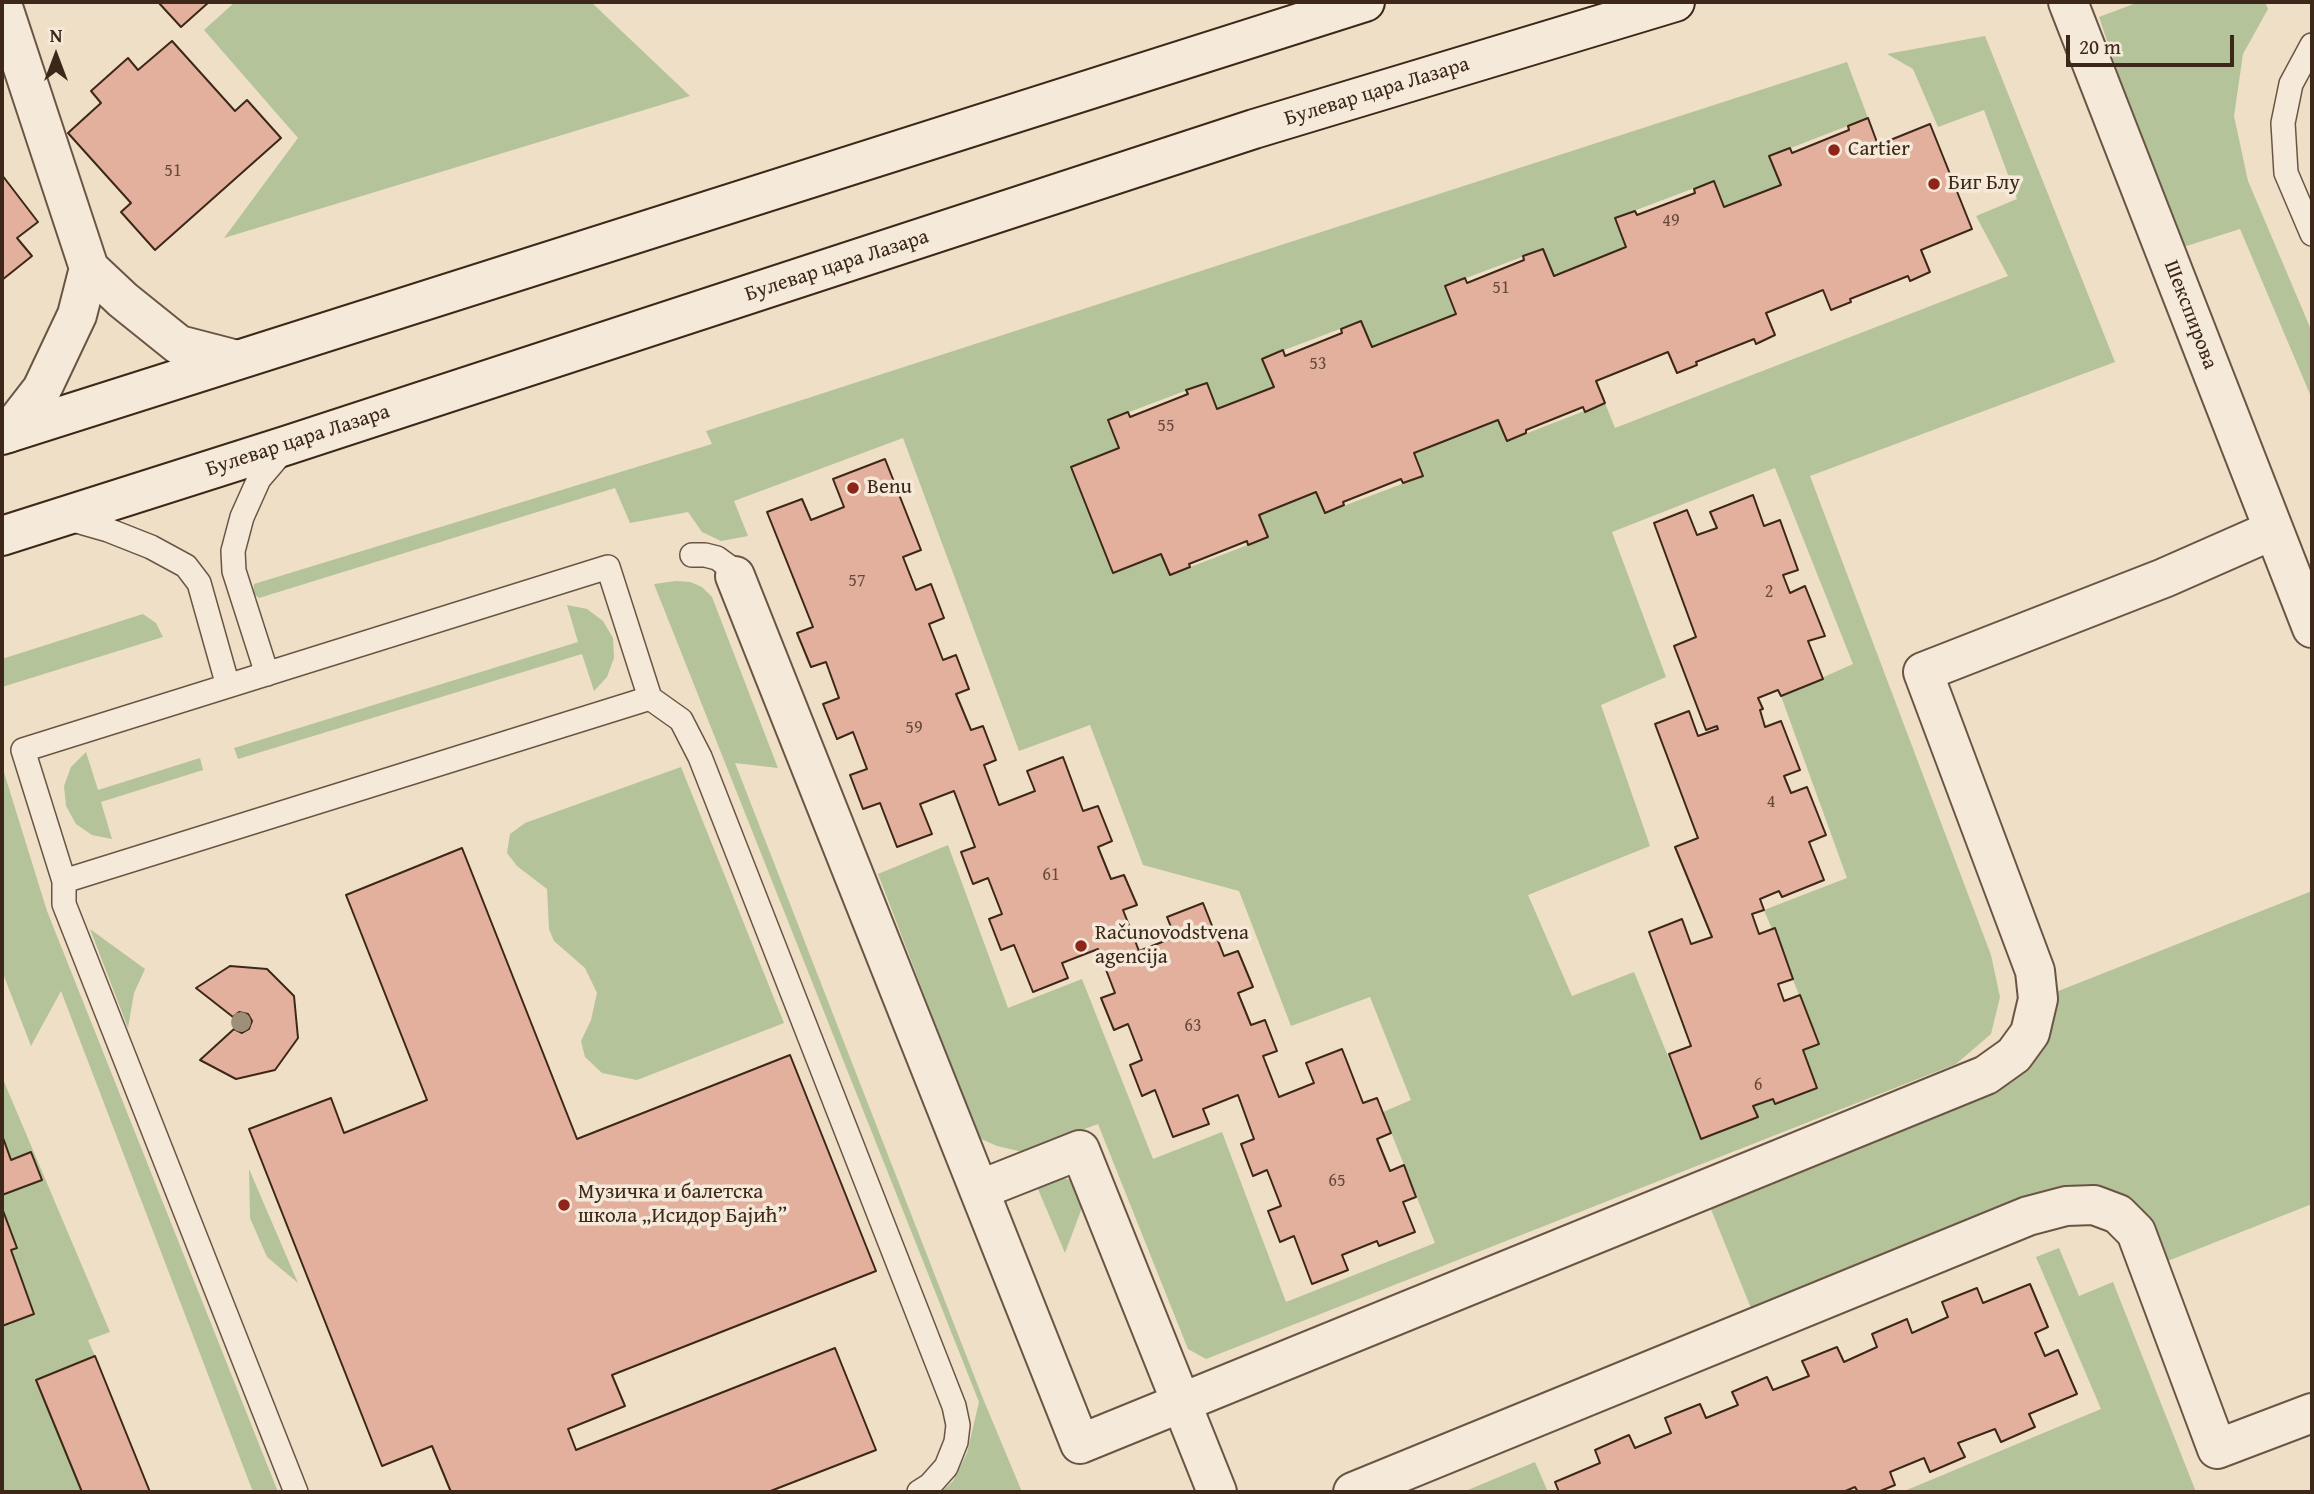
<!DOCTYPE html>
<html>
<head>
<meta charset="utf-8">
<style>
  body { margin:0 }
  #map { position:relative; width:2314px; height:1494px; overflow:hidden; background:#efdfc6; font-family:"Gentium Book Plus",serif }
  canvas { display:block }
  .frame { position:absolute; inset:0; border:4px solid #3d2718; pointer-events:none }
  .north { position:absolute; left:21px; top:21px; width:70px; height:70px; -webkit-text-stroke:5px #f5eada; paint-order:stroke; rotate:0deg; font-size:19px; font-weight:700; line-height:28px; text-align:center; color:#3d2718 }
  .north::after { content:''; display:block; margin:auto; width:24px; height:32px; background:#3d2718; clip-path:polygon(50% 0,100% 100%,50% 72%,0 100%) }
  .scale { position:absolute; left:2066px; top:35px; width:168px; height:32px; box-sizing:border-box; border:4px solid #3d2718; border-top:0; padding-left:9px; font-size:21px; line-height:24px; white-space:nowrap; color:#3d2718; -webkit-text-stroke:5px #f5eada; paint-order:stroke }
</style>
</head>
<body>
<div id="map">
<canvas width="2314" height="1494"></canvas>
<div class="frame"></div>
<div class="north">N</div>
<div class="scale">20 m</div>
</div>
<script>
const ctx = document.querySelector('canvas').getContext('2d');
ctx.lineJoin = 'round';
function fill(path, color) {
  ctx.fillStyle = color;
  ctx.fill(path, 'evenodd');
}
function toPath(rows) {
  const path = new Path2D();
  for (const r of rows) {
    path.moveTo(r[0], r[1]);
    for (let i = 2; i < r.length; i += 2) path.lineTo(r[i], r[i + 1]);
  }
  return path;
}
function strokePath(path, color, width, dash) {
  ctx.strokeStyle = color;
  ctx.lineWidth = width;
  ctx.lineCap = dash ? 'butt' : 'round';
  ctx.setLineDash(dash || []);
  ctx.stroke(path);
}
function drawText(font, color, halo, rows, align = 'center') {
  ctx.font = font + ' "Gentium Book Plus",serif';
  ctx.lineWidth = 7;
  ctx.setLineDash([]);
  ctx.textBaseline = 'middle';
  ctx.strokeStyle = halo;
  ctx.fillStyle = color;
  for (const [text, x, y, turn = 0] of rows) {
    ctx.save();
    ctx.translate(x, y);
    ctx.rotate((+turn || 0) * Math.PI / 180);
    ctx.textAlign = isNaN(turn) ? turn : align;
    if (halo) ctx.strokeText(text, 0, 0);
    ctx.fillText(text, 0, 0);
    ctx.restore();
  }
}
const green = toPath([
  [235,2,591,2,690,96,224,238,298,138,204,30],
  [2139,2,2265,2,2268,9,2243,54,2234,116,2248,181,2312,332,2312,399,2240,229,2177,249,2099,17],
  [1985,36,2115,362,1810,476,1991,955,2000,997,1991,1034,1956,1064,1206,1359,1188,1349,1098,1124,1023,1152,997,1146,979,1138,878,874,948,845,1008,1008,1082,979,1153,1159,1222,1132,1286,1302,1435,1243,1383,1112,1411,1100,1370,997,1291,1026,1239,891,1143,865,1090,725,1019,751,903,438,734,501,748,536,721,541,702,532,688,512,630,523,615,488,259,598,253,593,254,584,712,444,706,431,1847,62,1868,118,1770,156,1781,185,1724,207,1713,181,1615,218,1626,247,1554,276,1543,249,1445,286,1456,314,1372,347,1361,321,1263,358,1274,387,1217,409,1206,383,1108,420,1119,448,1071,468,1113,573,1161,554,1170,575,1268,537,1259,515,1316,492,1325,513,1423,476,1414,453,1498,420,1507,441,1605,403,1615,428,2008,276,1976,216,2017,199,1984,110,1938,127,1913,69,1887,54],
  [1775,468,1853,664,1781,696,1847,878,1764,910,1819,1043,1803,1050,1817,1088,1776,1104,1773,1099,1753,1106,1701,1138,1634,972,1572,996,1528,895,1650,846,1601,705,1666,677,1612,532],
  [676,581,690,582,702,587,712,597,778,768,735,763,984,1401,1022,1492,941,1492,953,1481,967,1453,979,1402,654,584],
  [567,605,587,609,603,621,613,638,614,658,607,677,594,691,582,654,238,759,234,748,578,642],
  [143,614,156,623,163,637,2,687,2,659],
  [86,752,98,790,200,758,203,770,101,802,112,839,92,835,76,824,66,806,64,786,71,767],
  [2,766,47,911,278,1492,253,1492,61,991,31,1046,2,971],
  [681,767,784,1023,637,1080,602,1073,585,1057,581,1041,591,1020,597,993,585,968,554,941,549,929,547,889,517,866,507,853,510,834,525,823],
  [2312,891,2312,1204,2150,1268,2094,1205,1759,1328,1704,1192,1986,1075,2038,999],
  [90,929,145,969,134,993,128,1028],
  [2,1077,110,1332,88,1340,95,1356,36,1380,82,1492,2,1492],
  [249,1169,298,1283,267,1257,250,1218],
  [1059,1177,1071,1180,1080,1187,1086,1197,1065,1253,1035,1182],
  [2059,1248,2079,1296,2113,1282,2196,1492,1902,1492,2101,1409,2036,1257],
  [1535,1462,1548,1492,1463,1492]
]);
const building = toPath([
  [158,2,209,2,181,27,158,2],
  [172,41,235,111,247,100,281,138,155,250,121,212,131,203,68,133,101,103,91,91,128,58,138,70,172,41],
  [1868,118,1878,145,1930,124,1972,229,1921,250,1930,272,1910,281,1908,276,1850,299,1851,302,1831,310,1823,290,1766,313,1775,335,1756,344,1754,339,1696,362,1697,365,1677,373,1668,352,1596,381,1605,403,1585,412,1583,407,1526,430,1526,433,1507,441,1498,420,1414,453,1423,476,1403,483,1401,479,1343,502,1344,505,1325,513,1316,492,1259,515,1268,537,1248,545,1247,541,1189,564,1190,567,1170,575,1161,554,1113,573,1071,467,1119,448,1108,420,1128,412,1130,417,1188,394,1186,390,1207,383,1217,409,1274,387,1262,359,1283,350,1285,356,1342,333,1341,329,1361,321,1372,347,1456,314,1445,286,1465,278,1467,283,1524,260,1523,256,1543,249,1554,276,1626,247,1615,218,1635,211,1637,215,1695,193,1694,189,1714,181,1724,207,1781,185,1769,156,1790,148,1792,153,1849,130,1848,126,1868,118],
  [2,175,38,222,17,238,32,256,2,280,2,175],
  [885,459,921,550,903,557,916,590,931,584,944,618,929,624,943,660,956,655,969,689,956,694,971,730,983,726,996,760,984,765,999,805,1035,791,1027,771,1063,757,1083,811,1098,806,1112,841,1098,847,1111,879,1124,875,1137,905,1123,910,1139,951,1175,937,1167,917,1203,903,1224,956,1238,951,1253,987,1238,993,1251,1025,1265,1020,1277,1051,1263,1056,1279,1097,1314,1083,1306,1063,1342,1049,1363,1103,1377,1098,1391,1133,1377,1139,1390,1171,1404,1165,1416,1197,1403,1202,1415,1232,1379,1246,1377,1241,1342,1255,1348,1270,1312,1284,1294,1236,1280,1242,1268,1211,1281,1206,1267,1170,1253,1176,1241,1144,1254,1139,1238,1095,1203,1109,1209,1124,1173,1137,1155,1090,1142,1096,1130,1065,1142,1060,1128,1024,1114,1030,1101,998,1115,993,1098,949,1062,963,1068,978,1033,992,1014,945,1001,950,989,919,1002,914,988,878,973,884,961,852,975,847,954,791,920,804,932,834,897,847,880,803,863,809,850,775,867,769,853,732,837,739,823,704,839,698,826,662,811,667,797,633,813,627,767,512,802,499,811,520,844,507,833,479,885,459],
  [1753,495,1764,526,1780,520,1798,570,1783,575,1790,593,1805,586,1825,636,1808,641,1823,679,1781,696,1778,690,1758,698,1763,709,1760,710,1765,727,1781,721,1800,770,1784,776,1791,793,1807,787,1826,835,1809,842,1824,880,1782,897,1779,891,1760,899,1764,910,1752,914,1759,934,1775,928,1793,979,1778,984,1784,1001,1800,995,1819,1044,1803,1050,1817,1088,1775,1104,1773,1099,1753,1106,1758,1117,1701,1139,1669,1054,1691,1046,1649,932,1682,919,1691,944,1712,937,1675,847,1698,838,1655,724,1689,711,1698,736,1718,729,1717,726,1706,730,1674,646,1696,637,1654,523,1687,510,1697,535,1717,528,1710,512,1753,495],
  [462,848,577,1139,790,1055,876,1271,612,1375,625,1406,568,1429,576,1450,835,1348,876,1450,768,1492,451,1492,432,1446,382,1466,249,1129,331,1098,344,1133,427,1100,346,895,462,848],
  [230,966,267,969,294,996,298,1038,275,1070,236,1079,200,1060,234,1029,242,1033,249,1029,252,1021,248,1014,239,1012,233,1017,196,988,230,966],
  [2,1135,11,1160,31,1152,42,1180,2,1195,2,1135],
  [2,1208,17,1248,11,1250,34,1314,2,1326,2,1208],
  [2030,1284,2048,1327,2035,1333,2045,1356,2058,1350,2077,1394,2029,1414,2035,1427,2001,1442,1995,1429,1958,1443,1965,1457,1930,1472,1924,1458,1890,1472,1895,1485,1878,1492,1858,1492,1855,1487,1843,1492,1559,1492,1555,1482,1600,1463,1595,1450,1629,1435,1635,1448,1671,1433,1665,1418,1700,1404,1706,1418,1738,1405,1732,1392,1767,1377,1773,1390,1809,1376,1802,1361,1837,1347,1844,1362,1877,1347,1872,1334,1907,1319,1912,1333,1948,1317,1942,1302,1977,1288,1983,1303,2030,1284],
  [95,1356,150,1492,82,1492,36,1380,95,1356]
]);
const service = toPath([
  [2312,45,2291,84,2283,123,2286,173,2312,234],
  [66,518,108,530,151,547,186,566,199,583,228,686],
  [692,555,705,555,717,558,728,566,735,576],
  [267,674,234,571,233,551,242,517,259,479,283,451],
  [650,698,64,881,23,750,608,567,650,698,681,720,700,757,954,1406,958,1425,956,1442,946,1467,930,1485,919,1492],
  [64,881,64,904,296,1492]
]);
const minor = toPath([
  [2068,2,2312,628],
  [2,4,89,268,123,300,179,345,237,360],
  [8,433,42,389,77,315,89,268],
  [735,576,1080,1444,1986,1075,2014,1055,2030,1033,2038,999,2035,971,1923,672,2164,578,2273,530],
  [979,1190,1080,1150,1217,1492],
  [1353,1492,2028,1216,2066,1206,2094,1205,2118,1214,2136,1232,2217,1449,2312,1413]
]);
const secondary = toPath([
  [2,435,1365,2],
  [2,536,288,445,1254,129,1675,2]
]);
const trees = [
  [241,1022]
];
const markers = [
  [1834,150,7,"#8f2418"],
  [1934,184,7,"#8f2418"],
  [853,488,7,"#8f2418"],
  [1081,946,7,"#8f2418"],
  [564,1205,7,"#8f2418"]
];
const numberNames = [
  ["51",173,171],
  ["49",1671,221],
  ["51",1501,288],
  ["53",1318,364],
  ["55",1166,426],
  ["57",857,581],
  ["2",1769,592],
  ["59",914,728],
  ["4",1771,802],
  ["61",1051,875],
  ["63",1193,1026],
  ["6",1758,1085],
  ["65",1337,1181]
];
const streetNames = [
  ["Булевар цара Лазара",1377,92,-17],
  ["Булевар цара Лазара",837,266,-18],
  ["Шекспирова",2190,315,69],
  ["Булевар цара Лазара",298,441,-18]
];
const poiNames = [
  ["Cartier",1848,150],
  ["Биг Блу",1948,184],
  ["Benu",867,488],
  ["Računovodstvena",1095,934],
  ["agencija",1095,958],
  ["Музичка и балетска",578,1193],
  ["школа „Исидор Бајић”",578,1217]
];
fill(green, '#b4c399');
fill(building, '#e4b09e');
strokePath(building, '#3d2718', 2);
strokePath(service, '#6a5544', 26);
strokePath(minor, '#6a5544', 42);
strokePath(secondary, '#3d2718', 42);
strokePath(service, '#f5eada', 23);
strokePath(minor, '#f5eada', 38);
strokePath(secondary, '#f5eada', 38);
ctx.fillStyle = '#9e8f78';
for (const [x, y] of trees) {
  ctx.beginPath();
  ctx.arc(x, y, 10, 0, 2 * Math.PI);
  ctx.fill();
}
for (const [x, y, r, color] of markers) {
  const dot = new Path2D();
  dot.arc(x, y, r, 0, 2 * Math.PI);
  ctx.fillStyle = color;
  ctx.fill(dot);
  strokePath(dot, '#f5eada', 2.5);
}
drawText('18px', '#67493a', null, numberNames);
drawText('21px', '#3d2718', '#f5eada', streetNames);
drawText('21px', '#3d2718', '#f5eada', poiNames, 'left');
</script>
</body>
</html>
